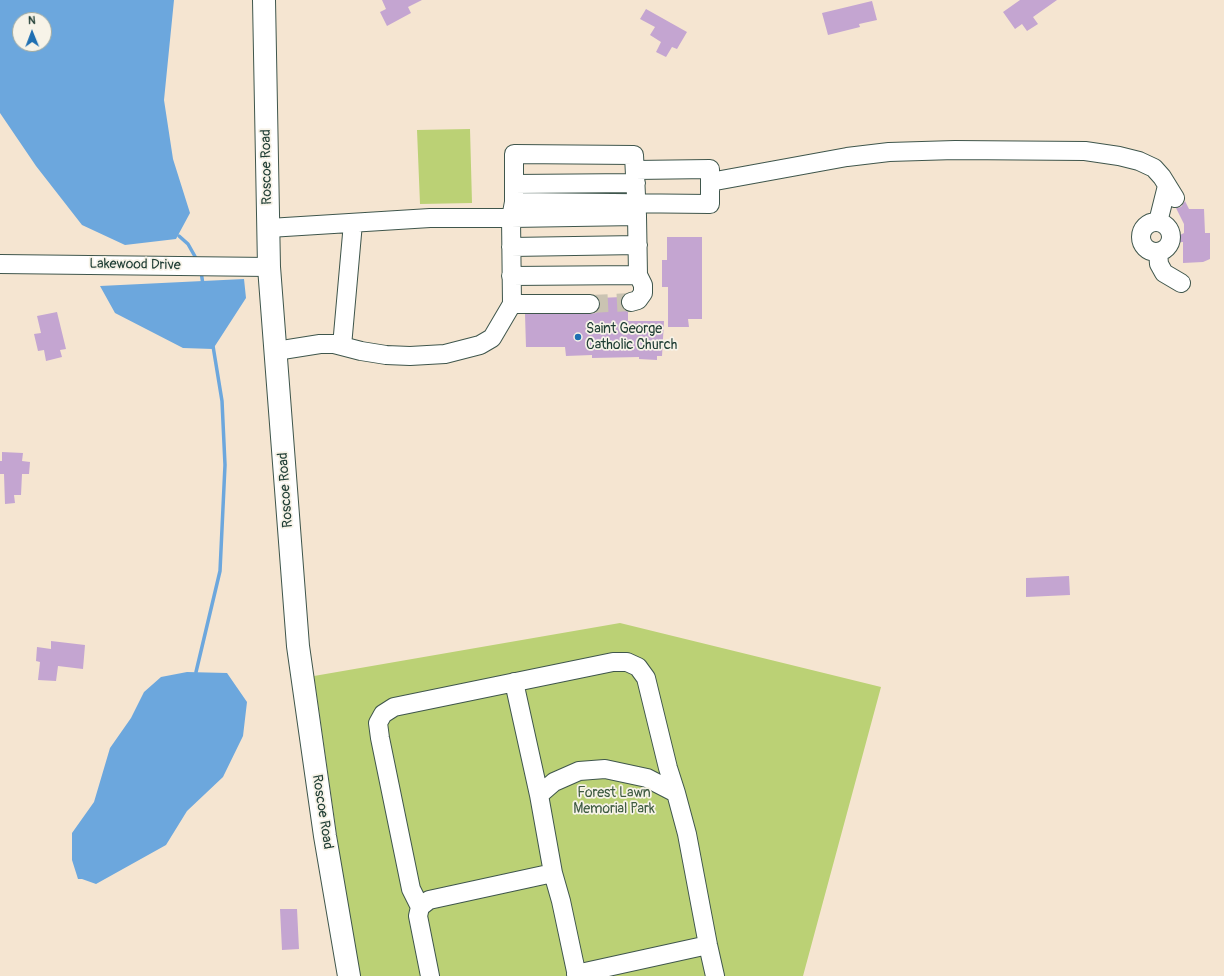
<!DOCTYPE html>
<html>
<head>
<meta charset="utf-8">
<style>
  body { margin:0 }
  #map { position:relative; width:1224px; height:976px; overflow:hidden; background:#f5e5d1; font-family:Pangolin,sans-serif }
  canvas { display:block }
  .north { position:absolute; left:12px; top:12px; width:40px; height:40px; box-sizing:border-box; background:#f7f3e8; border:1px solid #a1aaa0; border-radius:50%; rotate:359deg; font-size:11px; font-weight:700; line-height:16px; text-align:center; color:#1f3d34 }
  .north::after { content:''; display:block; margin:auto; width:14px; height:18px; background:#1f6fb2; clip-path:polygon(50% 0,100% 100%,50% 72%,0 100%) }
</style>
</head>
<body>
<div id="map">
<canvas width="1224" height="976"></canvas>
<div class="north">N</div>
</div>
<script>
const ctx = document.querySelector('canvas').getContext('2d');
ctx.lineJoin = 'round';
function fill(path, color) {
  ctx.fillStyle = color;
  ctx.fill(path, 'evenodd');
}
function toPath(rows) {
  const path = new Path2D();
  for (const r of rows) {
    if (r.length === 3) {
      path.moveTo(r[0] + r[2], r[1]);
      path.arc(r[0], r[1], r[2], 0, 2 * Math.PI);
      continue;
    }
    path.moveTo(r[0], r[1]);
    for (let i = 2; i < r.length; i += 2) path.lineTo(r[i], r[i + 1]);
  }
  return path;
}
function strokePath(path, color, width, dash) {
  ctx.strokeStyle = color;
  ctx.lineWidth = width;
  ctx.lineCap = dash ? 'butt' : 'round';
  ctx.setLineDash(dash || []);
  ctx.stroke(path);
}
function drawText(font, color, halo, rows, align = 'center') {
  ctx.font = font + ' Pangolin,sans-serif';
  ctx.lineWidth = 3.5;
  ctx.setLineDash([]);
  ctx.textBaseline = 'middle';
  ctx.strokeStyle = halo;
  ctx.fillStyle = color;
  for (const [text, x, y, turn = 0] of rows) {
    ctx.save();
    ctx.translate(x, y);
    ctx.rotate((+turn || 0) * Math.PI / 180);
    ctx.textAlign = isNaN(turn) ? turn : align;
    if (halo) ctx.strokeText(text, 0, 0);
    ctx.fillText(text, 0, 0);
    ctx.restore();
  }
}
const green = toPath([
  [470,129,472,203,420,204,417,130],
  [620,623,881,687,803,976,357,976,314,676]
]);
const water = toPath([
  [0,0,174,0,164,100,173,159,190,213,176,239,125,245,82,225,36,166,0,113],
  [20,20,44,20,44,44,20,44],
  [244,279,246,298,213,349,183,348,115,313,100,286],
  [187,672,227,673,247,702,243,736,223,777,187,811,166,845,96,884,82,879,78,879,72,860,72,833,94,802,110,748,131,718,144,692,161,677]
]);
const stream = toPath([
  [179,236,188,244,197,260],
  [201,271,203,285],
  [196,672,220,571,225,465,222,401,213,346]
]);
const building = toPath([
  [382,0,422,0,408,7,411,13,387,26,380,12,386,9],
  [1020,0,1057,0,1033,17,1038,24,1027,31,1022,24,1015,29,1003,12],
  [872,1,877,20,859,24,860,27,828,35,822,13],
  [646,9,687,32,677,49,672,47,666,57,656,52,661,42,650,35,655,27,640,19],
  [1185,201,1189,209,1204,209,1205,233,1210,233,1210,259,1203,262,1183,263,1183,242,1164,243,1184,233,1184,224,1176,208,1181,207],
  [667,237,702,237,702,319,688,319,689,327,668,327,668,287,662,287,662,260,667,260],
  [622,297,621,304,623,309,628,312,628,321,664,321,662,356,657,356,657,360,639,359,639,357,592,358,592,355,566,356,565,347,526,347,525,314,590,314,596,313,599,309,600,304,598,298],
  [57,312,66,349,60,350,62,357,46,361,44,350,38,351,34,334,41,333,37,316],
  [2,452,23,453,22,461,30,462,29,474,22,474,21,495,14,495,15,503,5,504,4,474,0,474,0,461,2,461],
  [1069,576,1070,595,1026,597,1026,578],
  [51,641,85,645,83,669,58,666,56,681,38,680,40,662,36,661,37,647,51,649],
  [280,909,297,909,299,949,282,950]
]);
const minorTunnel = toPath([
  [590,304,631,302]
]);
const minor = toPath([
  [710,182,847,157,889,152,955,150,1085,151,1119,156,1139,161,1154,168,1162,177,1175,198],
  [514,184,636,183],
  [514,202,710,204,710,169,635,170],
  [1158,222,1167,186],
  [1156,237,15],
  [269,228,430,218,511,218,512,304,492,338,480,345,445,354,410,356,386,355,361,351,334,344,320,344,276,351],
  [511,247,638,245],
  [1158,252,1159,264,1164,273,1181,283],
  [0,264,269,267],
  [511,276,638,275],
  [631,302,638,300,643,293,643,285,638,275,637,216,634,155,514,154,514,202,511,218,637,216],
  [512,304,590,304],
  [342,346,353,223],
  [514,682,539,795],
  [553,873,561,901,577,976],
  [420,907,411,889,380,738,378,723,383,714,394,707,613,662,627,662,638,667,646,678,668,768,676,793],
  [576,974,708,945],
  [430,976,418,916,420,907,429,900,553,873,539,795,554,782,579,771,605,769,647,778,676,793,687,834,708,945,715,976]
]);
const major = toPath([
  [264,0,269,267,298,646,325,836,349,976]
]);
const markers = [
  [578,337,4,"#1f6fb2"]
];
const streetNames = [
  ["Roscoe Road",267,167,-91],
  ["Lakewood Drive",135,265,1],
  ["Roscoe Road",286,490,-94],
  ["Roscoe Road",322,812,81]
];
const poiNames = [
  ["Saint George",586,329],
  ["Catholic Church",586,345]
];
const parkNames = [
  ["Forest Lawn",614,793],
  ["Memorial Park",614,809]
];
fill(green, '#bbd175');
fill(water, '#6ca7dd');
strokePath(stream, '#6ca7dd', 3.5);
fill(building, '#c4a5d1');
strokePath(minorTunnel, '#cac3b2', 18, [18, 9]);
strokePath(minor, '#3f564c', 20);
strokePath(major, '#3f564c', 24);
strokePath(minor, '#fff', 18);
strokePath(major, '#fff', 22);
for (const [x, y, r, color] of markers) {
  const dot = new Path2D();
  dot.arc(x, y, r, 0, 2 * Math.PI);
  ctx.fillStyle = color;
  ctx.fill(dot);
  strokePath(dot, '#f7f3e8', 1.5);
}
drawText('14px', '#1f3d34', '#f7f3e8', streetNames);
drawText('14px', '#1f3d34', '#f7f3e8', poiNames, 'left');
drawText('14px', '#3e5b41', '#f7f3e8', parkNames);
</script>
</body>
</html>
